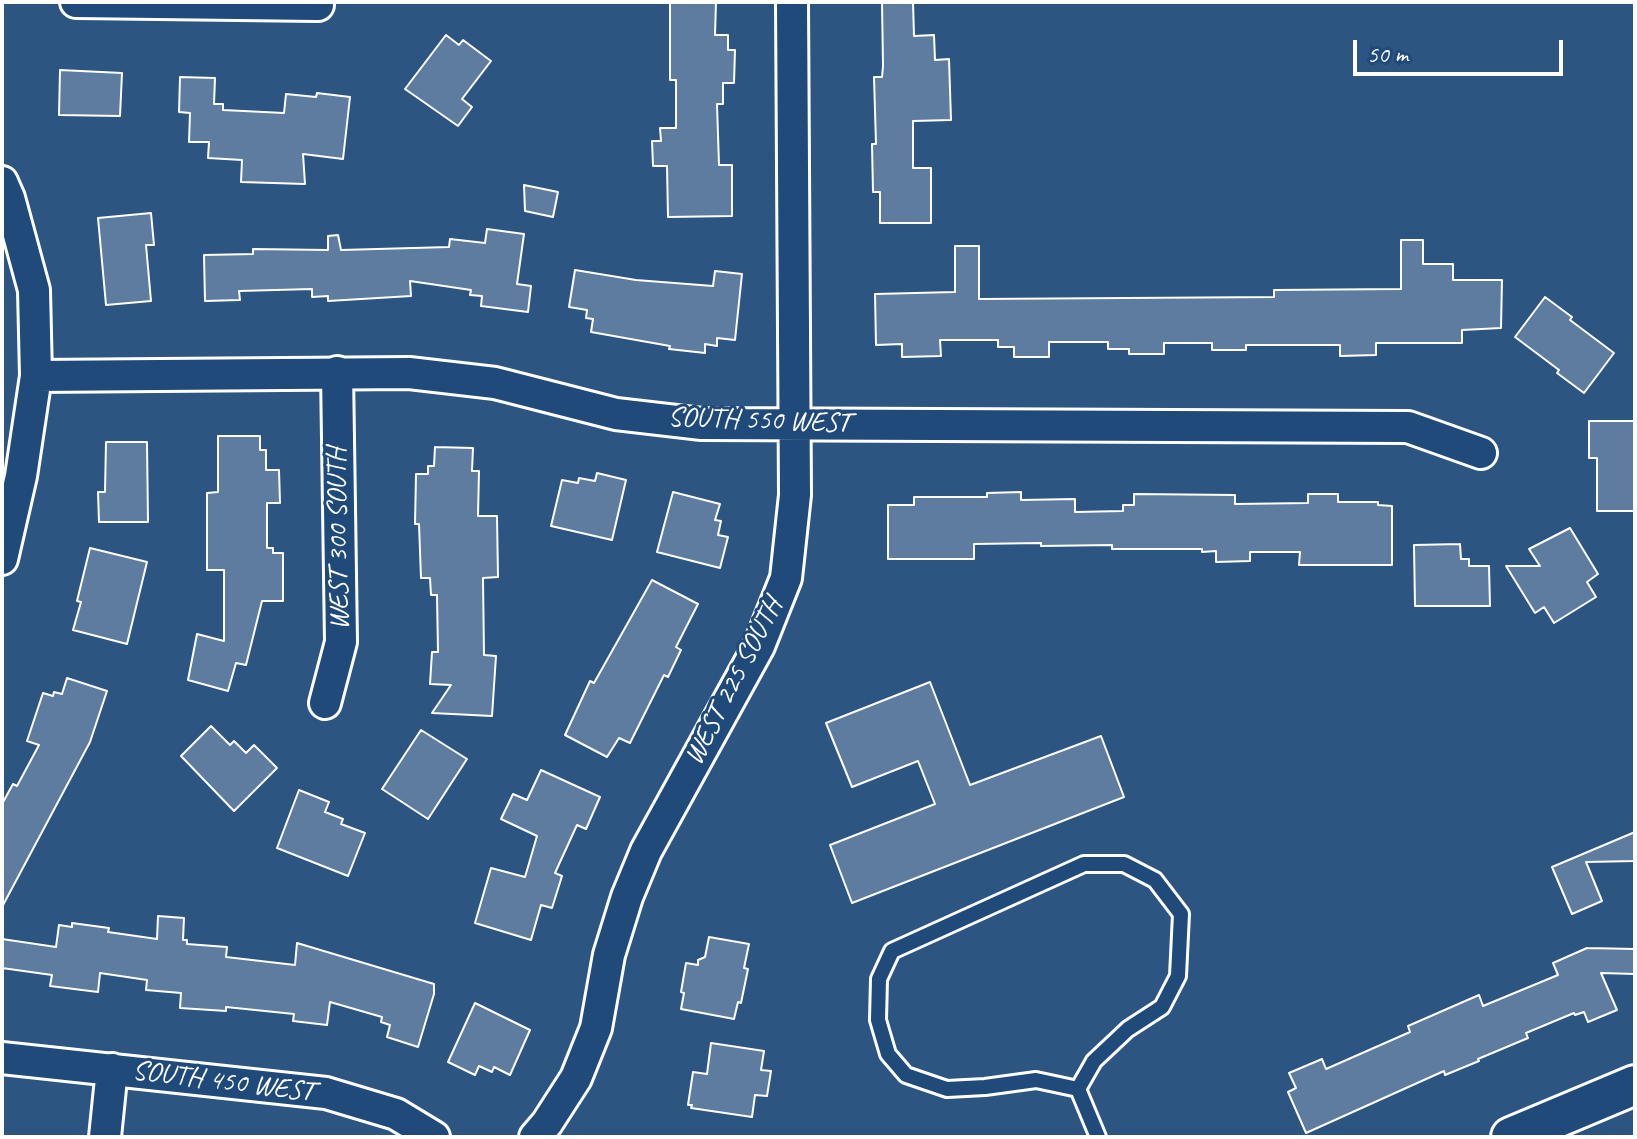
<!DOCTYPE html>
<html>
<head>
<meta charset="utf-8">
<style>
  body { margin:0 }
  #map { position:relative; width:1637px; height:1139px; overflow:hidden; background:#2c5582; font-family:Caveat,sans-serif }
  canvas { display:block }
  .frame { position:absolute; inset:0; border:4px solid #fff; pointer-events:none }
  .scale { position:absolute; left:1353px; top:40px; width:210px; height:36px; box-sizing:border-box; border:4px solid #fff; border-top:0; padding-left:10px; font-size:24px; line-height:28px; white-space:nowrap; color:#fff; -webkit-text-stroke:6px #1f4a7a; paint-order:stroke }
</style>
</head>
<body>
<div id="map">
<canvas width="1637" height="1139"></canvas>
<div class="frame"></div>
<div class="scale">50 m</div>
</div>
<script>
const ctx = document.querySelector('canvas').getContext('2d');
ctx.lineJoin = 'round';
function fill(path, color) {
  ctx.fillStyle = color;
  ctx.fill(path, 'evenodd');
}
function toPath(rows) {
  const path = new Path2D();
  for (const r of rows) {
    path.moveTo(r[0], r[1]);
    for (let i = 2; i < r.length; i += 2) path.lineTo(r[i], r[i + 1]);
  }
  return path;
}
function strokePath(path, color, width, dash) {
  ctx.strokeStyle = color;
  ctx.lineWidth = width;
  ctx.lineCap = dash ? 'butt' : 'round';
  ctx.setLineDash(dash || []);
  ctx.stroke(path);
}
function drawText(font, color, halo, rows, align = 'center') {
  ctx.font = font + ' Caveat,sans-serif';
  ctx.lineWidth = 6;
  ctx.setLineDash([]);
  ctx.textBaseline = 'middle';
  ctx.strokeStyle = halo;
  ctx.fillStyle = color;
  for (const [text, x, y, turn = 0] of rows) {
    ctx.save();
    ctx.translate(x, y);
    ctx.rotate((+turn || 0) * Math.PI / 180);
    ctx.textAlign = isNaN(turn) ? turn : align;
    if (halo) ctx.strokeText(text, 0, 0);
    ctx.fillText(text, 0, 0);
    ctx.restore();
  }
}
const building = toPath([
  [670,2,716,2,715,35,728,35,728,50,735,50,734,83,723,83,723,104,717,104,719,165,732,165,732,216,668,217,667,166,653,166,652,141,661,141,660,128,676,128,676,80,670,80,670,2],
  [882,2,913,2,914,36,934,35,935,60,949,59,951,120,913,121,913,168,931,168,931,223,880,223,880,192,873,192,872,144,876,144,874,77,882,77,883,66,882,2],
  [446,35,459,45,463,40,491,61,462,99,472,107,458,126,405,89,446,35],
  [60,70,122,73,120,116,59,115,60,70],
  [180,77,215,78,214,104,223,104,223,110,284,113,286,94,316,97,317,93,350,97,343,159,303,154,305,184,241,182,242,160,208,158,209,142,189,142,190,113,179,112,180,77],
  [524,185,558,192,553,217,525,211,524,185],
  [151,213,154,245,146,245,151,301,106,305,98,218,151,213],
  [487,229,524,234,517,284,531,286,528,312,481,306,482,296,470,295,471,290,410,281,411,296,328,301,328,296,312,297,312,289,239,291,240,300,205,301,204,255,253,254,253,249,328,250,328,236,338,235,341,250,449,247,450,239,485,243,487,229],
  [1401,240,1423,240,1423,264,1453,264,1453,280,1502,280,1501,328,1462,330,1462,343,1376,343,1376,355,1340,356,1340,345,1246,345,1246,350,1212,350,1212,343,1164,343,1164,354,1129,354,1129,349,1108,349,1108,342,1049,342,1049,357,1014,357,1014,347,998,347,998,340,940,340,941,356,902,357,902,344,876,345,875,294,955,292,955,246,979,246,979,299,1274,297,1274,290,1401,289,1401,240],
  [575,270,636,280,713,286,715,271,742,274,735,340,717,338,717,346,705,344,705,353,669,349,670,346,591,332,593,319,586,318,587,310,569,307,575,270],
  [1545,297,1572,317,1570,320,1614,353,1584,393,1557,373,1559,370,1515,337,1545,297],
  [1589,421,1635,421,1635,511,1597,511,1597,458,1589,458,1589,421],
  [218,436,260,436,260,450,266,450,266,470,279,470,280,503,267,503,267,548,273,548,273,553,283,553,283,601,262,601,246,665,236,663,228,691,188,680,197,634,224,641,224,570,207,570,207,493,218,492,218,436],
  [106,442,147,442,148,522,99,522,98,492,105,492,106,442],
  [435,447,473,448,472,471,479,471,478,516,497,516,498,577,483,578,484,655,496,656,492,716,432,713,451,685,430,684,432,652,438,652,437,595,431,595,430,578,421,578,419,524,415,524,416,474,428,474,428,466,434,466,435,447],
  [597,473,626,480,612,540,551,526,562,480,578,483,579,478,595,481,597,473],
  [673,492,720,504,715,520,721,521,718,535,728,537,720,568,657,552,673,492],
  [1021,492,1021,500,1075,499,1075,512,1123,511,1123,505,1134,505,1134,494,1235,495,1235,504,1308,503,1308,494,1338,494,1338,502,1378,502,1378,505,1392,506,1392,565,1299,565,1300,552,1250,552,1250,561,1216,562,1216,551,1202,552,1202,549,1112,549,1112,545,1041,546,1041,543,974,544,974,559,888,559,888,505,914,505,914,497,987,497,987,493,1021,492],
  [1570,528,1598,574,1587,582,1596,597,1554,623,1544,607,1535,613,1506,566,1540,566,1529,549,1570,528],
  [1460,544,1461,559,1469,559,1469,566,1489,566,1490,606,1415,606,1414,545,1460,544],
  [90,548,147,562,127,644,73,630,81,602,77,601,90,548],
  [652,580,698,604,676,647,681,650,668,677,664,675,630,743,619,738,607,757,565,735,590,681,594,683,652,580],
  [67,678,107,691,90,742,2,907,2,804,13,784,17,786,39,745,27,741,43,693,53,696,54,692,62,694,67,678],
  [930,682,970,785,1101,736,1124,797,852,903,830,845,935,804,918,761,852,787,826,723,930,682],
  [211,726,230,745,234,741,246,753,254,745,277,768,234,811,181,756,211,726],
  [421,730,467,759,428,819,382,789,421,730],
  [541,770,600,797,586,829,577,825,555,873,562,876,552,908,541,905,531,940,475,923,491,868,525,877,537,836,501,819,513,794,527,800,541,770],
  [299,790,329,802,325,812,343,819,341,824,365,833,348,876,277,848,299,790],
  [1635,832,1635,861,1586,862,1602,901,1572,914,1552,867,1635,832],
  [158,916,184,918,183,940,187,940,187,944,227,947,226,957,295,965,297,943,434,984,434,994,418,1047,387,1037,390,1025,381,1022,382,1017,330,1002,327,1025,293,1021,294,1014,226,1007,226,1011,180,1008,181,993,146,990,147,980,100,973,98,992,50,986,52,975,2,968,2,939,56,947,59,925,72,927,72,923,109,928,108,932,157,939,158,916],
  [709,937,749,944,744,968,748,969,741,1003,738,1002,734,1019,681,1009,684,993,681,992,686,963,698,965,698,960,705,957,709,937],
  [1587,948,1635,949,1635,974,1601,973,1617,1010,1588,1022,1584,1012,1575,1015,1574,1013,1526,1033,1528,1038,1478,1059,1479,1061,1445,1075,1444,1071,1306,1133,1288,1092,1296,1088,1289,1073,1322,1059,1326,1069,1410,1032,1408,1026,1479,995,1483,1006,1558,975,1553,963,1587,948],
  [475,1003,530,1030,510,1075,494,1067,492,1072,479,1066,475,1075,448,1062,475,1003],
  [711,1043,764,1051,761,1070,771,1071,767,1096,755,1095,752,1117,691,1108,692,1105,688,1105,693,1072,707,1074,711,1043]
]);
const service = toPath([
  [1084,864,1124,864,1155,880,1181,914,1178,976,1162,1007,1128,1029,1094,1061,1078,1089,1036,1080,985,1087,947,1089,906,1075,888,1054,878,1020,879,979,892,951,1084,864],
  [1078,1089,1098,1137]
]);
const minor = toPath([
  [76,2,318,5],
  [2,182,9,198,34,290,36,376,21,476,2,559],
  [36,376,409,373,495,383,616,414,702,424,1408,427,1481,453],
  [325,703,341,642,337,372],
  [2,1058,326,1093,396,1114,434,1137],
  [105,1137,112,1069],
  [535,1137,547,1123,576,1078,596,1028,609,955,627,897,646,851,759,646,786,578,795,495,792,2]
]);
const tertiary = toPath([
  [1511,1137,1635,1085]
]);
const streetNames = [
  ["SOUTH 550 WEST",759,421,2],
  ["WEST 300 SOUTH",339,539,-91],
  ["WEST 225 SOUTH",734,682,-63],
  ["SOUTH 450 WEST",223,1082,7]
];
fill(building, '#5e7c9f');
strokePath(building, '#fff', 2);
strokePath(service, '#fff', 20);
strokePath(minor, '#fff', 36);
strokePath(tertiary, '#fff', 44);
strokePath(service, '#1f4a7a', 14);
strokePath(minor, '#1f4a7a', 30);
strokePath(tertiary, '#1f4a7a', 38);
drawText('28px', '#fff', '#1f4a7a', streetNames);
</script>
</body>
</html>
